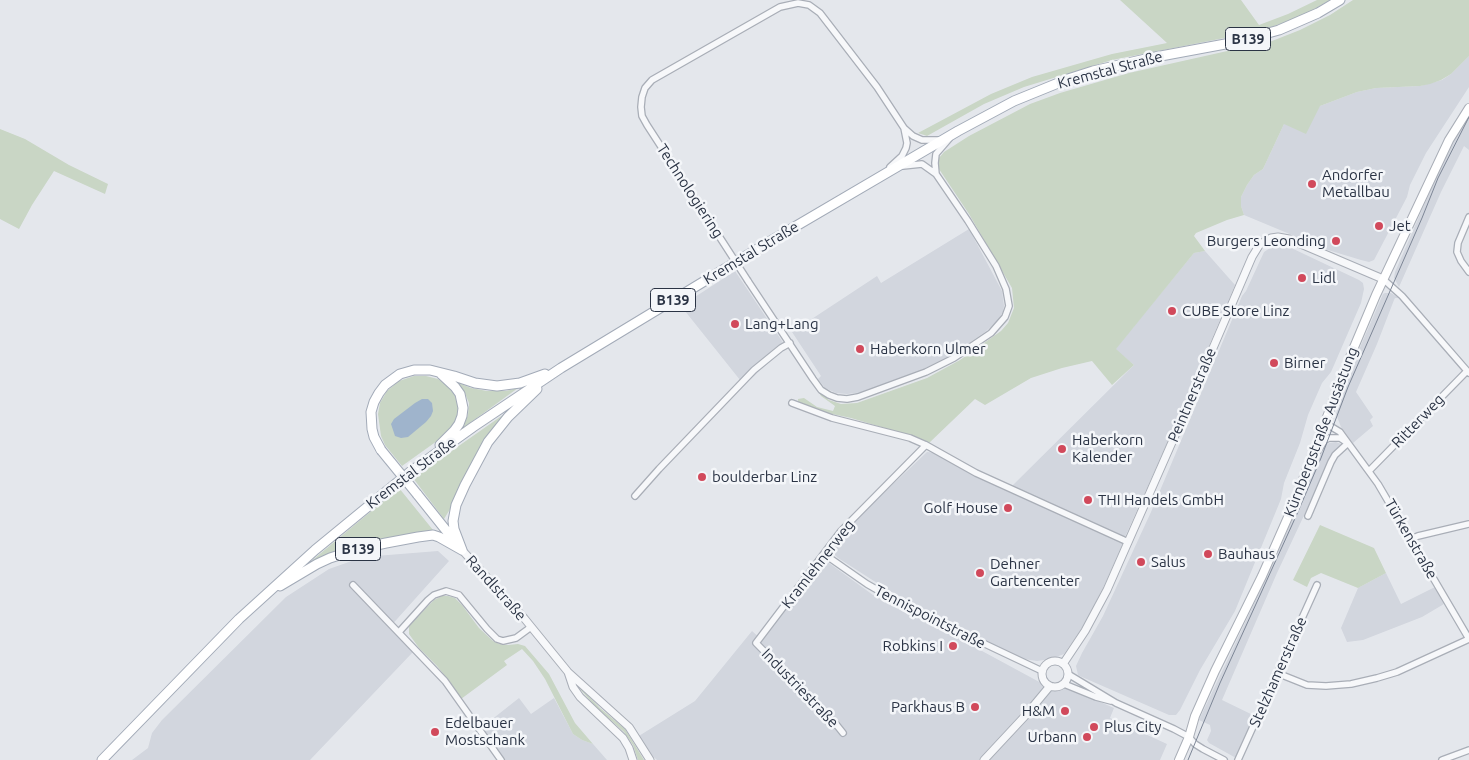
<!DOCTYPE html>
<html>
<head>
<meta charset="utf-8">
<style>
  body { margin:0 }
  canvas { display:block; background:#e4e7ec }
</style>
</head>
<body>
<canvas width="1469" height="760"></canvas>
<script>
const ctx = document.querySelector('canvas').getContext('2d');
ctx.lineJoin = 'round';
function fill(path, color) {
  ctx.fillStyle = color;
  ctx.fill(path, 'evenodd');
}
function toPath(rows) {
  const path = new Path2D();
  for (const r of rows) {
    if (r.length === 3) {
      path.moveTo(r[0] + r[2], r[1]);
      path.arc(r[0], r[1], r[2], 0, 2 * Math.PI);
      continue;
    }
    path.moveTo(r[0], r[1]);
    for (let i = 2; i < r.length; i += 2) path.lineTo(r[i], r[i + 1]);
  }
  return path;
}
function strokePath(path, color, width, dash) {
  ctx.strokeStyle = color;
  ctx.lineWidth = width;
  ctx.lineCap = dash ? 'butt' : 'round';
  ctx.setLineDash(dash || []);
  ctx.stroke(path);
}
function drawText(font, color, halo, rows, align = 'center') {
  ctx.font = font + ' Ubuntu,sans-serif';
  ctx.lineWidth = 5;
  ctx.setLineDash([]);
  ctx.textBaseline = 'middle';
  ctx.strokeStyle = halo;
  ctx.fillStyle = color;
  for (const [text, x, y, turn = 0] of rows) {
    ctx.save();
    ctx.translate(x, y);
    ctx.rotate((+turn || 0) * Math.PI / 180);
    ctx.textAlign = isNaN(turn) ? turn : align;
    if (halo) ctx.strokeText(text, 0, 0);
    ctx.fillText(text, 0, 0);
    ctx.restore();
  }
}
const built = toPath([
  [1469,56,1469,87,1426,153,1410,185,1407,197,1374,260,1369,262,1361,260,1328,250,1244,215,1241,206,1241,197,1247,185,1254,175,1263,169,1284,124,1320,106,1357,92,1376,88,1420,86,1442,80,1451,74],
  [1469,107,1469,150,1464,146,1441,192,1399,287,1394,278,1395,272,1448,150],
  [969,229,1002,291,1004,306,1003,312,998,320,985,332,946,359,903,378,863,392,847,394,836,393,825,388,818,379,821,376,792,332,877,276,881,283],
  [1278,245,1285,245,1359,280,1363,283,1364,289,1361,303,1331,372,1322,383,1308,415,1300,443,1284,483,1281,499,1235,611,1200,670,1180,710,1176,715,1169,715,1082,677,1078,675,1076,666,1082,653,1103,616,1151,512,1242,296,1246,291,1264,252,1273,246],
  [1205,251,1235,285,1168,441,1125,537,1011,487,1134,365,1115,349,1194,253],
  [735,271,786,347,744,385,681,306],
  [1385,293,1391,293,1399,298,1395,298,1394,300,1377,344,1356,392,1373,417,1370,420,1373,426,1353,443,1341,427,1336,414,1355,359,1383,294],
  [1336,442,1341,444,1341,446,1330,460,1277,573,1222,700,1255,716,1236,758,1209,743,1207,740,1211,731,1210,725,1199,720,1270,570,1324,447,1329,443],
  [927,452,936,453,1008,491,1123,543,1105,584,1086,622,1064,654,1051,659,1037,661,1024,659,913,606,838,558,835,555,834,548,842,536,868,508],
  [438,551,449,561,389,628,413,652,310,760,132,760,148,748,152,733,162,720,286,597,329,569,363,557],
  [829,563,873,595,958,638,1056,691,1066,687,1114,708,1110,718,1167,744,1160,760,657,760,634,739,695,701,752,631,762,640,819,564],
  [1386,573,1401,604,1435,587,1444,604,1422,617,1363,640,1347,642,1341,628,1358,588],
  [519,698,531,714,554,698,573,734,582,740,593,744,607,760,505,760,481,728]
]);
const green = toPath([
  [1120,0,1241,0,1259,25,1288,14,1317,0,1330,0,1309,12,1283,23,1255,32,1112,60,1024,87,984,104,927,136,918,133,991,94,1032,77,1112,54,1167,43],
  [1353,0,1469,0,1469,56,1451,74,1441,80,1430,84,1420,86,1376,88,1357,92,1320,106,1306,134,1284,124,1263,169,1254,175,1247,185,1241,197,1241,206,1244,215,1227,220,1196,233,1194,236,1205,251,1194,253,1116,349,1134,365,1112,385,1092,361,1062,368,1031,378,985,405,975,399,928,444,908,435,851,418,823,412,798,403,798,399,804,398,817,407,833,411,835,406,821,396,816,387,829,400,841,404,857,403,927,378,960,360,1001,331,1008,323,1014,308,1012,288,969,214,939,169,938,164,939,158,944,152,969,136,1030,104,1060,93,1129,73,1272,41,1300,30,1330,15],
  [0,129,25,139,69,165,108,184,105,194,54,171,32,205,19,229,0,219],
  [414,376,426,376,438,379,448,386,455,396,458,406,458,415,453,427,437,441,402,466,385,445,381,436,378,414,380,403,387,391,399,381],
  [456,382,471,388,487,391,506,391,518,388,463,428,468,415,469,403,464,391],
  [510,410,493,429,477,452,455,501,444,519,413,478],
  [399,488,433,530,363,544,329,554,303,568],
  [1320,525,1374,548,1386,573,1358,588,1321,573,1311,578,1307,587,1293,580],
  [442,596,448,596,455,598,462,605,479,628,493,641,499,644,508,645,518,644,525,646,549,674,575,723,593,744,582,740,573,734,545,679,533,661,522,649,504,661,507,665,461,699,450,682,437,666,419,648,409,634,409,626,434,600],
  [571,679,572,679,600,708,625,729,644,760,638,760,633,745,624,732,595,706]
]);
const water = toPath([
  [422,399,428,399,432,403,433,411,431,416,426,422,408,437,401,438,395,436,391,424,394,419,415,403]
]);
const minor = toPath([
  [890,167,902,156,906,148,907,143,904,128],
  [936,174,935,163,936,154,949,139],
  [1469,217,1458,243,1457,252,1461,261,1469,272],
  [717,233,647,125,642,116,641,107,642,97,645,88,652,80,780,7,798,3,809,5,820,13,877,87,904,128,913,136,922,140,939,140],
  [1383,279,1402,296,1469,373],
  [748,281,813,379,821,390,829,395,837,398,847,399,858,397,926,372,954,358,991,333,1005,317,1009,306,1006,289,996,266,968,221,936,174,922,164,903,166],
  [792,403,832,418,910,438,926,445,976,473,1128,542],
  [1325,423,1340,432,1378,484,1469,639],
  [1315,455,1325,440,1329,438,1340,438,1346,442],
  [1369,471,1467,371],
  [635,496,659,469,754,370,781,348,790,343],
  [1308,516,1331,462,1335,455,1348,443],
  [1411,539,1418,536,1469,524],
  [824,554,867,584,909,608,1042,671],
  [353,585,445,681,501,760],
  [399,632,428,600,434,595,446,591,459,595,487,629,497,639,503,641,516,638,531,627],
  [1277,673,1307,685,1326,686,1351,684,1377,678,1397,672,1469,639],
  [1068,674,1116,703,1174,729,1189,737,1195,744,1203,749,1224,760],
  [1064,684,1096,697,1111,701],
  [843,733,835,723,756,643,841,531,926,445],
  [1238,760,1317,585],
  [1442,760,1469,750]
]);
const tertiary = toPath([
  [462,550,524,618,568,672,629,727,650,760],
  [1055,674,13],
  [1063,664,1085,631,1107,590,1195,390,1252,257,1260,244,1271,238,1278,237,1289,239,1383,279],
  [568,672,573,687,580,697,623,738,629,748,633,760],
  [984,760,1025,716,1050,686]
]);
const secondary = toPath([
  [1179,760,1189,737,1195,716,1215,671,1262,576,1292,508,1352,352,1376,295,1449,140,1469,108]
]);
const primary = toPath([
  [440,445,454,431,459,424,462,416,463,408,460,394,455,387,441,374],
  [381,450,374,437,372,429,371,412,374,402,379,393,385,385,400,374,414,370,430,370,454,376,475,383,497,386,520,383,545,374],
  [417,494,457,544],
  [462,550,454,529,453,521,456,505,465,485,488,442,508,417,537,389],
  [280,586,317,564,330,558,358,549,386,543,418,537,433,535,439,537,462,550],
  [102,760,239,619,315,550,410,472,473,427,561,368,774,239,958,131,1014,101,1068,79,1093,71,1150,58,1236,42,1279,30,1318,13,1340,0]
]);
const tram = toPath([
  [1188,760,1220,683,1297,514,1321,458,1348,387,1422,218,1438,178,1469,117]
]);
const minorBridge = toPath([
  [717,233,748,281]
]);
const primaryBridge = toPath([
  [381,450,417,494]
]);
const markers = [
  [1312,184,5,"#d1495b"],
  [1379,226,5,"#d1495b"],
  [1336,241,5,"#d1495b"],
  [1302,278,5,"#d1495b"],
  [1172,311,5,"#d1495b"],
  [735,324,5,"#d1495b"],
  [860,349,5,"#d1495b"],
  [1274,363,5,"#d1495b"],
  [1062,449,5,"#d1495b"],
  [702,477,5,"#d1495b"],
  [1088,500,5,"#d1495b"],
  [1008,508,5,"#d1495b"],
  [1208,554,5,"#d1495b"],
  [1141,562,5,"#d1495b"],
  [980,573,5,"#d1495b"],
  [953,646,5,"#d1495b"],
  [975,707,5,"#d1495b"],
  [1065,711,5,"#d1495b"],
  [1094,727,5,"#d1495b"],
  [435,732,5,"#d1495b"],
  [1087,737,5,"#d1495b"]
];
const shields = [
  [1248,39,45],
  [673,300,45],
  [358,549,45]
];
const shieldNames = [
  ["B139",1248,39],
  ["B139",673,300],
  ["B139",358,549]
];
const streetNames = [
  ["Kremstal Straße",1110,70,-15],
  ["Technologiering",690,191,57],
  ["Kremstal Straße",751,253,-31],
  ["Peintnerstraße",1192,395,-67],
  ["Ritterweg",1418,421,-46],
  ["Kürnbergstraße Ausästung",1321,432,-69],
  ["Kremstal Straße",411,473,-37],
  ["Türkenstraße",1411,539,60],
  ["Kramlehnerweg",818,564,-52],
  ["Randlstraße",496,588,48],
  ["Tennispointstraße",930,617,27],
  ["Stelzhamerstraße",1278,672,-66],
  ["Industriestraße",800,688,46]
];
const poiNames = [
  ["Andorfer",1322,175],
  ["Metallbau",1322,192],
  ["Jet",1389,226],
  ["Burgers Leonding",1326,241,"right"],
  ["Lidl",1312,278],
  ["CUBE Store Linz",1182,311],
  ["Lang+Lang",745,324],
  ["Haberkorn Ulmer",870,349],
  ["Birner",1284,363],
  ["Haberkorn",1072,440],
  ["Kalender",1072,457],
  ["boulderbar Linz",712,477],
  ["THI Handels GmbH",1098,500],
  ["Golf House",998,508,"right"],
  ["Bauhaus",1218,554],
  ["Salus",1151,562],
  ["Dehner",990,564],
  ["Gartencenter",990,581],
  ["Robkins I",943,646,"right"],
  ["Parkhaus B",965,707,"right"],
  ["H&M",1055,711,"right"],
  ["Edelbauer",445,723],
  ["Mostschank",445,740],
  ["Plus City",1104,727],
  ["Urbann",1077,737,"right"]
];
fill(built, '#d2d6de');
fill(green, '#c9d6c5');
fill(water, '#9fb4cc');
strokePath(minor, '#a9aeb7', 8);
strokePath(tertiary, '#a9aeb7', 9);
strokePath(secondary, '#a9aeb7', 10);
strokePath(primary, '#a3abb8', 11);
strokePath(minor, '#f7f8fa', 5.5);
strokePath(tertiary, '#f7f8fa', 7);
strokePath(secondary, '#fff', 8);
strokePath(primary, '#fff', 9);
strokePath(tram, '#7d8696', 1);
strokePath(minorBridge, '#a9aeb7', 8, []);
strokePath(primaryBridge, '#a3abb8', 11, []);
strokePath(minorBridge, '#f7f8fa', 5.5);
strokePath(primaryBridge, '#fff', 9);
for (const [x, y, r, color] of markers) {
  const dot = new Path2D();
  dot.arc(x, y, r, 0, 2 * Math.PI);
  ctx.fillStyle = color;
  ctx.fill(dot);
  strokePath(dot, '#f4f6f9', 2);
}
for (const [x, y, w] of shields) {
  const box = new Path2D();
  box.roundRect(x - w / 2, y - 11.5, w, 23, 4);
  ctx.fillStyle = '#f4f6f9';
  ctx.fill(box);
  strokePath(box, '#2b3445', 1);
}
drawText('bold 14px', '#2b3445', null, shieldNames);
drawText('15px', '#2b3445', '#f4f6f9', streetNames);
drawText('15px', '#2b3445', '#f4f6f9', poiNames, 'left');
</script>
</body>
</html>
